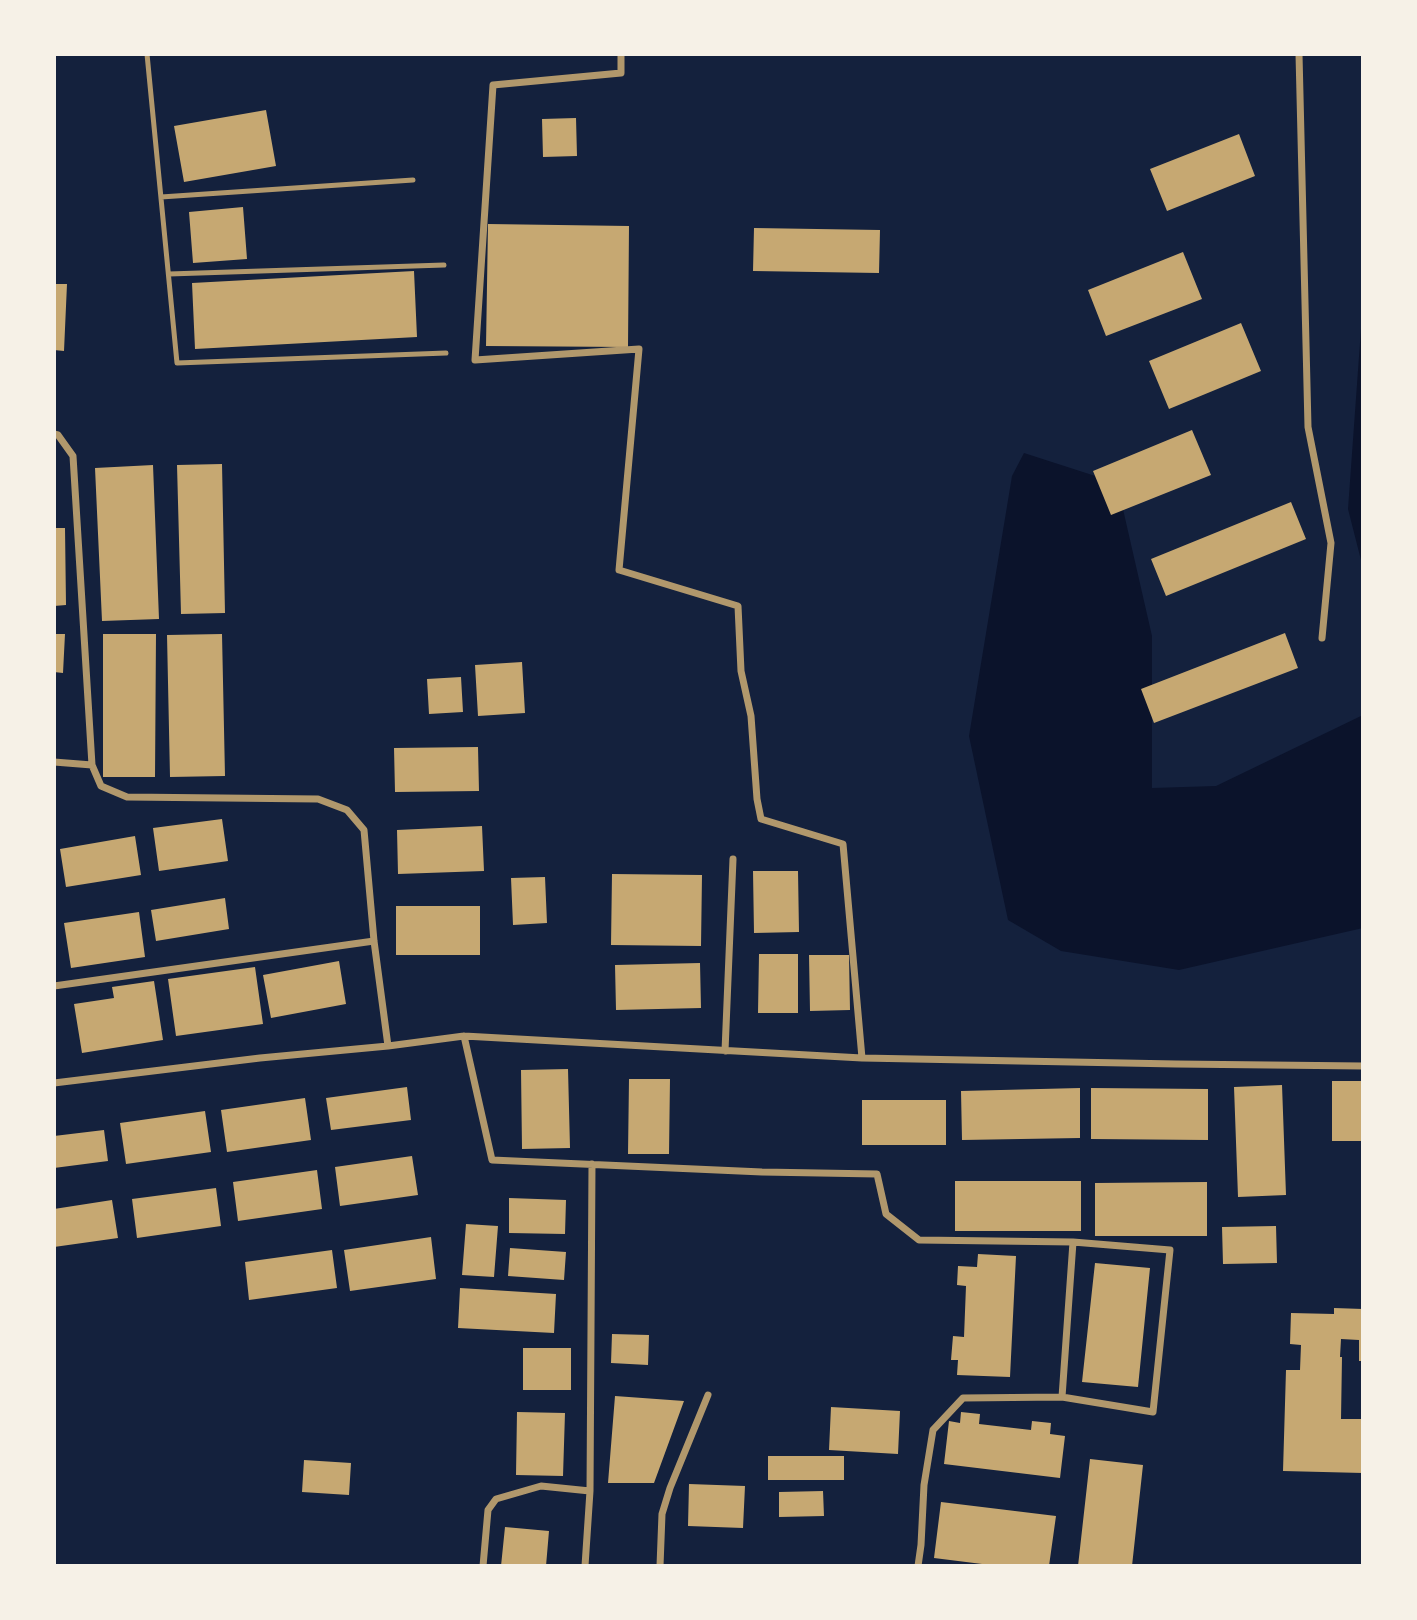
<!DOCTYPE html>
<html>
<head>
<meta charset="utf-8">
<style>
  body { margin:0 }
  #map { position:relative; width:1417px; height:1620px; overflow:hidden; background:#14213d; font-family:Lato,sans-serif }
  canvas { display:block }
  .frame { position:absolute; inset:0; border:56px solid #f6f1e7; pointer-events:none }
</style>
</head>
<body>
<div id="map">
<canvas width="1417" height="1620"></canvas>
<div class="frame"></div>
</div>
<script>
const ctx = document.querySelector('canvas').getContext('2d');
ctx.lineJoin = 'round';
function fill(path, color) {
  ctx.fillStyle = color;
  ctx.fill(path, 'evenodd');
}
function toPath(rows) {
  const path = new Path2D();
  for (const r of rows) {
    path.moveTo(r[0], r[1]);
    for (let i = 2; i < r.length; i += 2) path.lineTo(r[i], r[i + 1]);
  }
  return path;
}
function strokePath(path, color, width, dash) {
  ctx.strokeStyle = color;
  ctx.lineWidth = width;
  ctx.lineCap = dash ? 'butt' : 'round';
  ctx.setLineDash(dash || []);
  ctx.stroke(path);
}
const water = toPath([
  [1363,301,1363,568,1348,509],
  [1024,453,1117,483,1152,636,1152,788,1216,786,1363,715,1363,928,1179,970,1061,951,1008,920,969,736,1012,476]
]);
const building = toPath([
  [266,110,276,166,184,182,174,126],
  [576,118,577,156,543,157,542,119],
  [1239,134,1255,176,1167,211,1150,169],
  [243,207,247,259,193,263,189,212],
  [488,224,629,226,628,347,486,346],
  [754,228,880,230,879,273,753,271],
  [1183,252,1202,299,1106,336,1088,290],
  [414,271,417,337,195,349,192,283],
  [54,284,67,284,64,351,54,350],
  [1241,323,1261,371,1169,409,1149,361],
  [1192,430,1211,475,1111,515,1093,471],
  [222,464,225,613,181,614,177,465],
  [153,465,159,619,102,621,95,468],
  [1291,502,1306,539,1166,596,1151,559],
  [54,528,65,528,66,605,54,606],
  [1285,633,1298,668,1154,723,1141,689],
  [54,634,65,634,63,673,54,672],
  [103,634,156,634,155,777,103,777],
  [222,634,225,776,170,777,167,635],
  [522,662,525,713,478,716,475,665],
  [461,677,463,712,429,714,427,679],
  [478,747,479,791,395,792,394,748],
  [222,819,228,861,159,871,153,828],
  [482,826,484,871,398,874,397,830],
  [135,836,141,875,66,887,60,849],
  [753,871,798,871,799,932,754,933],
  [612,874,702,875,701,946,611,945],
  [545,877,547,923,513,925,511,878],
  [225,898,229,929,156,941,151,910],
  [396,906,480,906,480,955,396,955],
  [139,912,145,957,71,968,64,923],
  [759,954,798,954,798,1013,758,1013],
  [809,955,849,955,850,1010,810,1011],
  [339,961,346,1004,271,1018,263,975],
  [700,963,701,1008,616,1010,615,965],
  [255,967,263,1024,176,1036,168,979],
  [154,981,163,1040,82,1053,74,1004,114,998,112,987],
  [568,1069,570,1148,522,1149,521,1070],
  [629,1079,670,1079,669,1154,628,1154],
  [1332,1081,1363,1081,1363,1141,1332,1141],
  [1282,1085,1286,1195,1238,1197,1234,1087],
  [407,1087,411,1120,331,1130,326,1098],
  [1080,1088,1080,1138,962,1140,961,1091],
  [1091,1088,1208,1089,1208,1140,1091,1139],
  [305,1098,311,1140,227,1152,221,1110],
  [862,1100,946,1100,946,1145,862,1145],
  [205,1111,211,1152,126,1164,120,1123],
  [104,1130,108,1161,54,1168,54,1136],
  [412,1156,418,1195,340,1206,335,1167],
  [317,1170,322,1209,238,1221,233,1182],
  [955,1181,1081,1181,1081,1231,955,1231],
  [1207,1182,1207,1236,1095,1236,1095,1183],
  [216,1188,221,1226,137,1238,132,1199],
  [509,1198,566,1200,565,1234,509,1233],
  [112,1200,118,1238,54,1247,54,1209],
  [466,1224,498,1226,494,1277,462,1275],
  [1276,1226,1277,1263,1223,1264,1222,1227],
  [431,1237,436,1279,350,1291,344,1250],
  [510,1248,566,1252,564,1280,508,1276],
  [332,1250,337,1288,249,1300,245,1262],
  [978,1254,1016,1256,1010,1377,957,1375,958,1360,951,1360,953,1336,964,1337,966,1286,957,1285,958,1266,977,1267],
  [1095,1263,1150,1268,1138,1387,1082,1382],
  [460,1288,556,1294,554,1333,458,1328],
  [1334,1308,1363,1309,1363,1361,1359,1361,1359,1340,1341,1339,1340,1357,1342,1357,1341,1419,1363,1419,1363,1473,1283,1471,1286,1370,1300,1370,1301,1345,1290,1344,1291,1313,1334,1314],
  [612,1334,649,1335,648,1365,611,1363],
  [523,1348,571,1348,571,1390,523,1390],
  [615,1396,684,1401,654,1483,608,1483],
  [831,1407,900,1411,898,1454,829,1450],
  [517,1412,565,1413,563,1476,516,1475],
  [961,1412,980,1414,979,1424,1031,1430,1032,1421,1051,1423,1050,1434,1065,1436,1060,1478,944,1464,949,1421,960,1423],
  [768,1456,844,1456,844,1480,768,1480],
  [1090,1459,1143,1465,1132,1566,1078,1566],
  [304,1460,351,1463,349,1495,302,1492],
  [689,1484,745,1486,743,1528,688,1526],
  [823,1491,824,1516,779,1517,779,1492],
  [941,1502,1056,1516,1049,1566,998,1566,934,1558],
  [505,1527,549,1531,546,1566,501,1566]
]);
const service = toPath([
  [147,54,177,363,446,353],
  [161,197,413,180],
  [169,274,444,265]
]);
const minor = toPath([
  [621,54,621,73,493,85,475,360,639,349,619,570,738,606,741,671,751,716,757,799,761,819,843,844,862,1058],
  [1299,54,1308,427,1331,543,1322,638],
  [54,434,58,435,73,456,92,765],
  [54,762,92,765,101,786,127,797,318,799,347,810,364,830,374,941,388,1046],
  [54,986,374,941],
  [464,1036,492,1160,762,1172,877,1174,886,1214,919,1240,1073,1242,1170,1250,1153,1412,1062,1397,963,1398,933,1430,924,1485,921,1545,918,1566],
  [725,1051,733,859],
  [54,1083,260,1058,388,1046,464,1036,862,1058,1176,1064,1363,1066],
  [1062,1397,1073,1242],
  [483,1566,488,1510,496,1499,541,1486,590,1491,592,1164],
  [585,1566,590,1491],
  [660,1566,662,1514,670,1488,708,1395]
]);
fill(water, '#0b132b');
fill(building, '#c6a872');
strokePath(service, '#b1986c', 5);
strokePath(minor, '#b1986c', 7);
</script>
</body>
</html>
